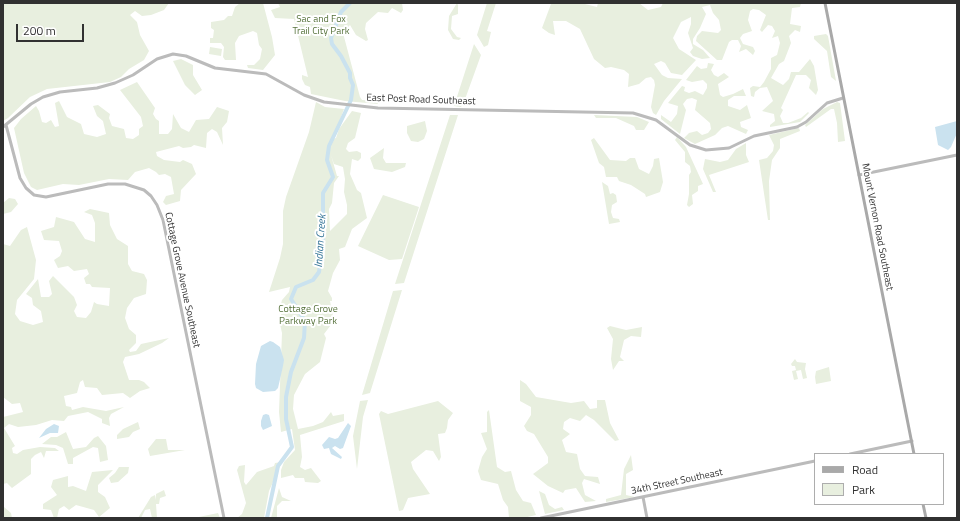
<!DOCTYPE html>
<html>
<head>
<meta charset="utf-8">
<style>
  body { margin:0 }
  #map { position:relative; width:960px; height:521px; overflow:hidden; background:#fff; font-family:"Titillium Web",sans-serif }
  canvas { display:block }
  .frame { position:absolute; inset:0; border:4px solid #313131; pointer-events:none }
  .legend { position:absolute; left:814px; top:453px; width:130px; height:52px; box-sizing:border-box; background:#fff; border:1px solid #adadad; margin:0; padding:5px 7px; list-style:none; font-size:12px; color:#313131 }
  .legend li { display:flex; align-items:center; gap:8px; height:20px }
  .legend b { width:20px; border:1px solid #adadad }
  .scale { position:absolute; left:16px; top:24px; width:68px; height:18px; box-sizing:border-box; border:2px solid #313131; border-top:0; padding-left:5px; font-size:12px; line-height:14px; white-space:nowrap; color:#313131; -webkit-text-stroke:3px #fff; paint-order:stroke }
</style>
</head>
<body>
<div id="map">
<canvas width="960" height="521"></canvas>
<div class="frame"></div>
<ul class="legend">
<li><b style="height:5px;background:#a9a9a9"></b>Road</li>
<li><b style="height:11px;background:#e8efdf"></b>Park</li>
</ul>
<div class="scale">200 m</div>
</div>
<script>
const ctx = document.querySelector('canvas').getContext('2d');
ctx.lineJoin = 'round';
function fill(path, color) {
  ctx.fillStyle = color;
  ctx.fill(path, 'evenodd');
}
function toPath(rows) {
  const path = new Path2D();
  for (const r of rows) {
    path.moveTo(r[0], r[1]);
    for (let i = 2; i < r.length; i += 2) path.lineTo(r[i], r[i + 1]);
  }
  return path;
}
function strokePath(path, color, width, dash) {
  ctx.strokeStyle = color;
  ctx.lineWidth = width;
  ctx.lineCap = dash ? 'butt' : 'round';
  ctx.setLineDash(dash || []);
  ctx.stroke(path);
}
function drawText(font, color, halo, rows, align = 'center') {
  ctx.font = font + ' "Titillium Web",sans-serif';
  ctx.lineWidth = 4;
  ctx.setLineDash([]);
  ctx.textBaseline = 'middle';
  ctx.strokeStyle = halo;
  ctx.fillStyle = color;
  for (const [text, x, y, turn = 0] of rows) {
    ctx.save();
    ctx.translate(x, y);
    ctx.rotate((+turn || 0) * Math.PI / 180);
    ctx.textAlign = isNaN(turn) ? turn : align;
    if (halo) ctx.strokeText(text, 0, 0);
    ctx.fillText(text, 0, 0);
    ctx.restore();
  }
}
const green = toPath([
  [3,3,169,3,164,10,151,15,142,16,135,11,130,15,137,22,140,35,149,51,144,60,129,69,121,77,110,82,47,89,30,97,8,118,3,121],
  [240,3,263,3,272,37,275,55,263,70,248,68,247,65,254,65,260,59,262,49,259,45,257,33,253,31,239,36,235,43,236,60,225,60,223,57,224,47,221,43,210,43,210,38,213,38,214,30,211,28,211,22,224,20,228,16,232,16,235,7],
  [278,3,402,3,403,10,401,13,392,8,388,13,378,12,366,23,365,29,368,40,366,41,356,35,350,25,343,33,360,97,362,100,377,101,378,104,345,101,311,94,310,87,305,85,302,79,302,75,308,77,294,19,275,18,271,10,280,7],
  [457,3,458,5,458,14,452,16,451,29,457,37,461,38,459,40,453,39,448,30,449,16],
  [487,3,496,3,487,31,491,32,488,45,484,47,477,35],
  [553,3,581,3,597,7,598,3,639,3,648,10,661,7,663,3,801,3,800,7,792,8,790,24,801,26,800,32,795,30,789,36,791,43,784,61,779,64,771,78,783,85,789,79,791,72,799,72,810,59,814,66,818,90,816,95,809,88,811,80,806,75,796,75,781,108,783,110,780,116,783,123,788,123,801,118,808,112,809,113,800,122,770,127,770,125,775,121,774,114,762,111,773,101,767,87,760,88,755,92,754,97,751,96,750,88,753,86,760,87,764,82,771,69,771,58,777,55,780,43,778,36,772,38,775,31,772,26,768,25,762,32,760,30,766,15,759,10,753,9,750,11,748,20,752,31,743,34,740,38,743,44,753,47,755,51,753,55,746,49,739,52,741,46,738,40,732,40,729,42,722,60,717,60,696,41,697,36,702,31,718,33,721,30,719,20,713,13,710,5,702,7,706,14,700,28,693,39,693,44,703,50,710,58,702,59,693,56,690,52,693,48,688,33,691,24,691,17,681,22,673,38,679,49,696,60,682,75,671,73,665,63,661,61,654,64,662,75,668,78,682,79,664,101,656,115,653,113,651,107,655,85,654,80,651,77,646,78,639,84,628,87,629,74,624,70,611,67,605,68,594,59,580,29,566,21,553,21,555,35,549,33,542,28,551,4],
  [826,34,828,36,836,81,831,77,827,51,814,39,814,36],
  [474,44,481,55,464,102,461,107,454,106],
  [210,47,222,49,221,56,209,54],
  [181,59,193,65,193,75,202,90,195,95,185,85,173,61],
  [708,63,714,64,711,70,714,75,718,77,724,73,729,77,718,84,720,95,723,97,733,94,743,89,746,96,734,96,728,100,728,106,740,110,747,105,751,118,740,122,741,127,748,130,746,134,728,126,722,128,715,135,695,144,684,138,689,133,697,131,702,135,708,133,711,129,710,123,695,110,697,100,692,98,687,99,683,104,686,110,680,134,661,119,661,115,671,122,677,114,678,106,668,103,682,86,685,87,684,91,689,93,695,91,703,95,707,88,707,84,703,80,692,82,686,80,697,66,701,69,707,68],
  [137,82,155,108,153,114,156,119,159,121,159,134,168,134,172,129,173,114,181,128,189,132,196,120,209,119,217,107,229,111,227,122,222,128,223,145,217,132,212,129,207,133,206,148,194,145,191,147,183,148,179,146,156,152,157,156,164,160,180,162,183,160,192,164,196,174,181,190,180,201,166,205,163,202,166,196,174,194,171,177,165,174,159,175,156,172,149,168,135,172,128,180,109,179,79,185,63,184,37,190,31,187,24,173,14,128,21,119,36,106,39,111,42,122,46,123,51,120,55,127,59,126,55,103,59,101,67,117,81,124,84,134,97,137,106,134,103,121,97,116,93,106,98,105,110,114,109,118,112,126,124,129,126,138,133,139,139,135,139,129,143,126,141,117,120,90],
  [316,102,325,107,344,109,333,139,336,138,339,129,352,111,361,113,355,138,348,143,346,149,349,152,357,151,361,153,361,158,358,161,352,159,350,174,357,190,361,193,367,218,352,229,345,247,339,249,340,260,333,273,328,291,332,298,332,301,330,301,334,321,324,334,326,338,320,362,305,374,294,395,293,409,298,429,313,426,323,422,331,412,333,416,344,414,344,421,300,435,302,457,300,467,305,470,311,468,321,481,318,483,305,482,304,478,295,478,293,475,281,478,281,470,284,462,295,450,292,429,281,432,279,412,282,333,279,320,282,319,280,308,282,300,289,292,290,287,269,292,280,258,283,244,283,211,286,197,309,132],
  [331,155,334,164,343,167,345,179,344,192,347,205,347,214,330,231,329,209,332,203,334,183,339,176,337,176],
  [837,102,840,103,845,141,838,142,837,123,834,109,831,109,806,127,805,125,823,109],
  [450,115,458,115,404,283,395,284],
  [594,115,637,117,649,122,644,130,636,130,634,126,616,118,596,118],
  [425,121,427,131,424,139,418,142,411,141,407,133,407,126],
  [799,128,800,131,780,139,780,148,772,160,769,181,770,220,768,220,759,160,767,158,773,151,774,145,769,135],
  [677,137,686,147,703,184,698,186,698,191,692,195,693,204,689,207,687,205,689,194,689,175,691,172,690,166,685,162,685,152,675,140],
  [594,138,610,160,626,161,630,158,635,158,639,169,649,174,653,166,654,159,659,158,663,182,660,192,646,197,645,194,631,185,619,181,617,177,606,177,604,167,599,163,591,140],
  [746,143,746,155,749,162,709,175,716,192,713,192,703,169,705,159,720,162,728,160,736,149],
  [384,148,383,158,386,163,406,163,405,167,392,172,374,169,370,158],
  [602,182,608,186,610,194,613,193,616,195,617,202,612,205,611,212,613,218,619,219,620,222,609,224],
  [383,195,419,207,402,259,389,260,358,246],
  [9,198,15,199,18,204,11,212,3,214,3,203],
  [90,209,109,213,110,225,117,239,128,246,128,264,132,271,144,274,147,280,146,294,134,298,127,308,125,318,129,329,136,335,136,343,129,350,130,352,136,351,141,344,169,338,162,343,139,354,125,357,123,362,129,380,139,380,144,382,150,388,140,391,130,398,123,393,102,395,97,388,85,387,83,380,80,382,77,393,64,396,66,406,71,407,72,410,83,407,106,411,124,407,111,414,109,418,110,426,102,423,102,419,88,412,68,416,64,421,52,420,36,425,18,427,9,424,4,428,15,446,12,448,13,453,17,454,23,450,40,447,55,448,59,451,46,451,44,458,41,452,35,455,31,459,31,474,12,488,7,483,3,484,3,417,23,412,20,403,12,404,3,397,3,244,10,246,21,230,27,227,36,260,34,279,17,300,15,314,20,321,33,325,43,322,41,311,33,305,32,298,26,294,38,279,41,297,49,297,52,294,49,281,53,276,74,297,77,305,74,311,77,317,86,318,91,312,94,302,97,304,109,306,110,288,92,287,90,284,86,284,84,278,89,274,87,269,74,271,68,266,58,268,54,260,60,256,62,251,59,241,44,240,41,231,54,227,56,217,74,222,85,239,95,242,95,223,92,215,84,212],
  [402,290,370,393,362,395,393,291],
  [610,326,626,330,642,327,641,337,631,336,624,340,620,357,624,361,619,361,613,370,611,359,613,339,607,328],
  [795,359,797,362,806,363,805,369,807,378,803,379,801,370,796,371,798,379,794,380,792,371,796,370,795,366,792,366,791,364],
  [829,367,831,381,816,384,815,377,816,371],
  [520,380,526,384,536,397,571,403,584,401,590,409,597,408,597,400,605,400,610,423,619,440,615,441,594,420,586,415,580,421,570,418,564,422,563,429,570,434,562,440,566,452,577,454,580,469,585,476,598,477,600,484,584,479,582,483,585,495,596,501,585,502,576,488,565,490,563,493,548,486,533,474,548,463,548,457,534,434,527,431,524,426,531,415,531,407,520,401],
  [368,400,363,417,357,469,353,436,360,401],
  [438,401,453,413,448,420,447,428,445,433,438,434,441,457,439,461,433,451,426,450,411,462,413,469,430,494,408,498,403,510,399,511,379,414,381,411,388,414],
  [489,410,497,467,505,472,511,471,516,490,523,501,531,503,536,515,523,518,509,518,508,507,503,500,498,484,481,480,478,471,482,457,487,449,481,433,487,432,487,412],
  [138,422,140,429,133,432,129,437,117,439,117,435,123,429],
  [66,432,73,449,86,447,94,438,98,436,106,446,108,460,100,462,98,448,93,447,73,458,73,464,68,464,63,448,56,445,42,444,51,437,57,437],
  [156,439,166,439,168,450,185,450,150,456,148,449],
  [631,455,633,470,626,474,626,495,635,497,606,502,606,499,621,495,624,469],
  [282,462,269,491,264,518,237,518,242,514,246,503,237,470,239,466,245,465,244,482,246,485,257,472,274,466,275,463],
  [119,467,129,467,128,473,118,482,111,483,109,478,115,473],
  [113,470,98,485,98,492,105,497,110,508,99,517,94,510,76,505,69,510,64,506,59,509,57,518,54,518,51,510,43,509,43,504,57,495,51,487,53,480,68,476,68,487,73,486,86,491,92,472],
  [279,488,282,497,291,501,282,501,277,506,277,518,271,518],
  [164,490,166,496,160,498,159,504,156,504,157,518,152,518,150,509,145,510,141,518,138,518,151,497,155,495,156,500,156,494],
  [539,491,545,494,549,505,555,509,562,507,564,510,545,514],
  [4,507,11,513,12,518,3,518],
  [218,513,220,518,194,518]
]);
const water = toPath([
  [957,121,957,133,951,147,948,150,938,145,935,127],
  [270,341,273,342,280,347,284,360,283,366,278,388,275,391,263,392,256,388,255,384,256,364,261,346],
  [266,414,269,415,272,426,263,430,261,426,261,421,263,415],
  [348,423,351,426,343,448,340,449,335,446,332,448,342,457,341,459,331,454,329,448,324,449,322,445,329,437,335,439,338,438],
  [54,424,59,426,58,433,50,433,39,438,46,429]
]);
const river = toPath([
  [267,518,278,466,292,447,286,419,286,397,291,372,304,338,305,321,291,299,296,287,313,280,319,272,323,240,323,193,333,177,327,160,329,146,351,100,353,85,350,78,350,73,341,56,332,44,331,38,341,12,350,3]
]);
const secondary = toPath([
  [6,125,20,178,26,188,34,195,46,197,108,184,125,184,144,190,151,196,157,205,163,220,224,518],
  [3,127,31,104,43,97,60,92,97,88,115,83,133,75,157,59,173,54,186,56,215,68,266,74,304,95,324,102,378,108,633,113,656,120,690,145,706,150,729,148,754,136,797,127,806,122,827,103,843,98],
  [859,175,957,155],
  [850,454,912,441],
  [643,497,647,518],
  [541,518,815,461]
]);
const primary = toPath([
  [825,3,914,454],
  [923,504,926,518]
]);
const parkNames = [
  ["Sac and Fox",321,20],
  ["Trail City Park",321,32],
  ["Cottage Grove",308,310],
  ["Parkway Park",308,322]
];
const streetNames = [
  ["East Post Road Southeast",421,100,2],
  ["Mount Vernon Road Southeast",877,227,79],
  ["Cottage Grove Avenue Southeast",182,280,78],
  ["34th Street Southeast",677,482,-12]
];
const waterNames = [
  ["Indian Creek",321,241,-86]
];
fill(green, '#e8efdf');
fill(water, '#cae2ef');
strokePath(river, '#cae2ef', 4);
strokePath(secondary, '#bbb', 3);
strokePath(primary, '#a9a9a9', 3);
drawText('10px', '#55713a', '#fff', parkNames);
drawText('10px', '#313131', '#fff', streetNames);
drawText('italic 11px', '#38779a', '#fff', waterNames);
</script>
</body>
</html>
